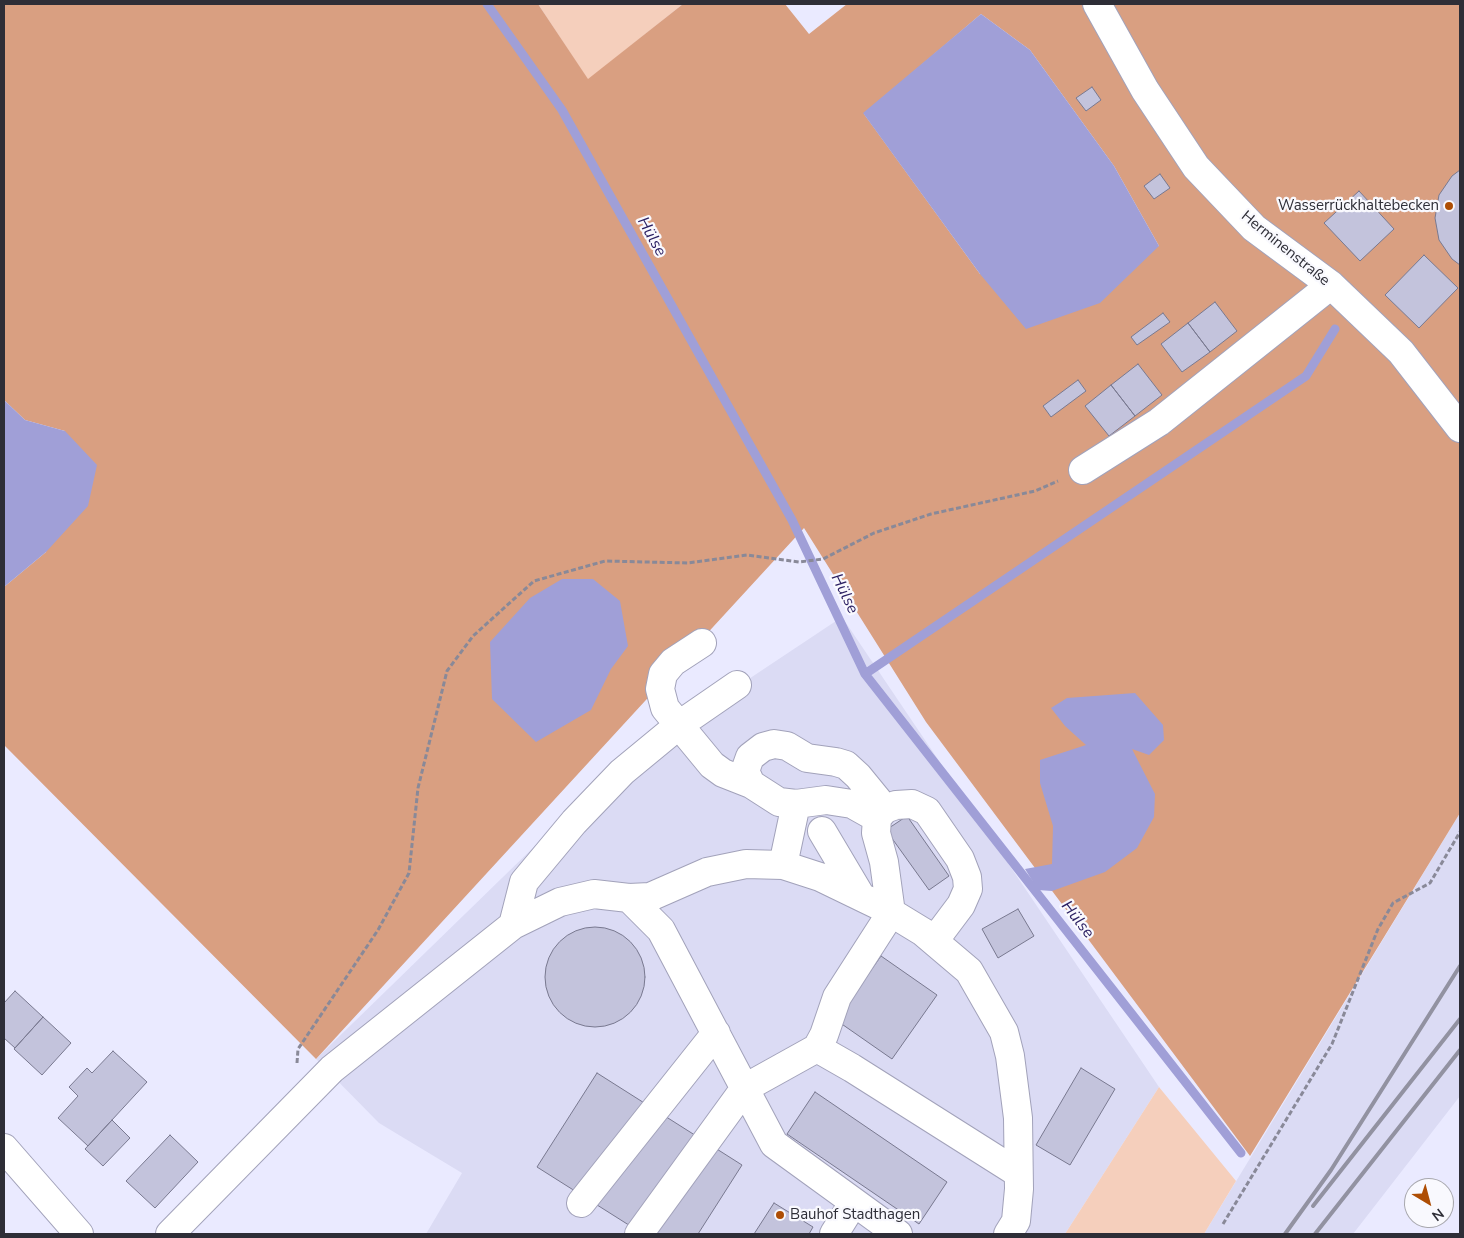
<!DOCTYPE html>
<html>
<head>
<meta charset="utf-8">
<style>
  body { margin:0 }
  #map { position:relative; width:1464px; height:1238px; overflow:hidden; background:#eaeaff; font-family:"Nunito Sans",sans-serif }
  canvas { display:block }
  .frame { position:absolute; inset:0; border:5px solid #2e2e37; pointer-events:none }
  .north { position:absolute; left:1404px; top:1178px; width:50px; height:50px; box-sizing:border-box; background:#f9f9fe; border:1px solid #a8a8ae; border-radius:50%; rotate:143deg; font-size:14px; font-weight:700; line-height:20px; text-align:center; color:#2e2e37 }
  .north::after { content:''; display:block; margin:auto; width:18px; height:22px; background:#ae4e05; clip-path:polygon(50% 0,100% 100%,50% 72%,0 100%) }
</style>
</head>
<body>
<div id="map">
<canvas width="1464" height="1238"></canvas>
<div class="frame"></div>
<div class="north">N</div>
</div>
<script>
const ctx = document.querySelector('canvas').getContext('2d');
ctx.lineJoin = 'round';
function fill(path, color) {
  ctx.fillStyle = color;
  ctx.fill(path, 'evenodd');
}
function toPath(rows) {
  const path = new Path2D();
  for (const r of rows) {
    if (r.length === 3) {
      path.moveTo(r[0] + r[2], r[1]);
      path.arc(r[0], r[1], r[2], 0, 2 * Math.PI);
      continue;
    }
    path.moveTo(r[0], r[1]);
    for (let i = 2; i < r.length; i += 2) path.lineTo(r[i], r[i + 1]);
  }
  return path;
}
function strokePath(path, color, width, dash) {
  ctx.strokeStyle = color;
  ctx.lineWidth = width;
  ctx.lineCap = dash ? 'butt' : 'round';
  ctx.setLineDash(dash || []);
  ctx.stroke(path);
}
function drawText(font, color, halo, rows, align = 'center') {
  ctx.font = font + ' "Nunito Sans",sans-serif';
  ctx.lineWidth = 4.5;
  ctx.setLineDash([]);
  ctx.textBaseline = 'middle';
  ctx.strokeStyle = halo;
  ctx.fillStyle = color;
  for (const [text, x, y, turn = 0] of rows) {
    ctx.save();
    ctx.translate(x, y);
    ctx.rotate((+turn || 0) * Math.PI / 180);
    ctx.textAlign = isNaN(turn) ? turn : align;
    if (halo) ctx.strokeText(text, 0, 0);
    ctx.fillText(text, 0, 0);
    ctx.restore();
  }
}
const built = toPath([
  [842,617,1159,1087,1065,1234,426,1234,462,1173,379,1123,316,1059,615,768],
  [1460,813,1460,1096,1353,1234,1204,1234]
]);
const green = toPath([
  [538,4,683,4,588,80],
  [1159,1087,1236,1181,1204,1234,1065,1234]
]);
const forest = toPath([
  [4,4,538,4,588,79,683,4,785,4,809,34,847,4,1460,4,1460,813,1250,1156,926,722,804,528,316,1059,4,745,4,587,46,552,65,431,25,420,4,400],
  [981,14,1030,50,1114,166,1159,246,980,274,864,114]
]);
const water = toPath([
  [981,14,1030,50,1114,166,1159,246,1100,303,1026,329,980,274,863,113],
  [4,400,25,420,65,431,97,465,88,506,46,552,4,587],
  [562,579,593,579,620,601,628,646,611,669,591,710,536,742,492,699,490,642,530,598],
  [1135,693,1163,725,1164,740,1149,755,1132,749,1155,794,1154,817,1137,848,1105,872,1052,891,1038,890,1025,869,1052,864,1053,826,1040,783,1040,760,1086,745,1065,726,1051,708,1067,698]
]);
const stream = toPath([
  [487,4,562,110,792,520,865,674,1241,1153],
  [865,674,1306,376,1335,329]
]);
const building = toPath([
  [1092,87,1101,100,1086,111,1076,98,1092,87],
  [1460,170,1460,265,1452,259,1439,240,1435,218,1439,195,1452,176,1460,170],
  [1160,174,1170,188,1154,199,1144,186,1160,174],
  [1359,191,1394,229,1360,261,1324,223,1359,191],
  [1424,255,1458,288,1419,328,1385,295,1424,255],
  [1215,302,1237,331,1210,352,1188,323,1215,302],
  [1163,313,1170,322,1137,345,1131,337,1163,313],
  [1188,323,1210,352,1182,372,1161,344,1188,323],
  [1138,364,1162,395,1135,416,1111,385,1138,364],
  [1078,380,1086,391,1051,417,1043,406,1078,380],
  [1111,385,1135,416,1109,436,1085,406,1111,385],
  [907,816,949,876,929,890,886,830,907,816],
  [1018,909,1034,936,998,958,982,929,1018,909],
  [595,977,50],
  [881,956,937,995,892,1059,836,1020,881,956],
  [15,991,43,1017,15,1048,4,1038,4,1003,15,991],
  [43,1017,71,1043,42,1075,14,1049,43,1017],
  [113,1051,147,1082,88,1146,58,1118,78,1096,69,1087,87,1068,92,1073,113,1051],
  [1081,1068,1115,1089,1070,1165,1036,1145,1081,1068],
  [597,1073,742,1165,698,1234,643,1234,537,1167,597,1073],
  [815,1092,947,1182,919,1224,787,1134,815,1092],
  [112,1120,130,1138,103,1166,85,1149,112,1120],
  [170,1135,198,1162,155,1208,126,1181,170,1135],
  [774,1203,813,1227,809,1234,754,1234,774,1203]
]);
const path = toPath([
  [297,1063,298,1049,378,930,409,873,418,788,447,671,473,636,534,581,605,561,688,563,747,555,799,562,823,559,874,533,931,514,1035,491,1058,481],
  [1223,1224,1332,1044,1378,929,1393,903,1430,883,1460,832]
]);
const minor = toPath([
  [1097,4,1145,90,1196,167,1254,228,1331,285,1401,352,1460,428],
  [1083,470,1159,422,1331,285],
  [702,643,673,662,663,674,660,689,665,708,712,765,723,773,751,784],
  [877,818,852,804,826,800,796,804,779,802,751,784,745,771,750,757,763,747,774,744,787,746,807,758,836,762,846,765,858,776,885,809],
  [822,831,860,895],
  [783,865,796,804],
  [629,898,650,897,707,872,746,864,783,865,820,877,882,907,923,932,969,971,1004,1032,1010,1056,1018,1118,1019,1189,1016,1221,1008,1234],
  [513,925,524,882,574,822,622,772,679,725,737,685],
  [817,1048,852,1068,1018,1173],
  [4,1148,79,1234],
  [581,1203,716,1033],
  [170,1234,332,1069,513,925,560,902,594,894,629,898,661,930,774,1144,898,1234],
  [639,1234,745,1088,817,1048,824,1035,837,997,891,913,884,862,876,833,877,818,885,809,896,805,912,804,927,811,960,859,967,877,968,889,961,905,934,941],
  [834,1234,854,1202]
]);
const rail = toPath([
  [1313,1206,1460,1019],
  [1285,1234,1331,1170,1460,966],
  [1315,1234,1460,1050]
]);
const markers = [
  [1449,206,5,"#ae4e05"],
  [780,1215,5,"#ae4e05"]
];
const poiNames = [
  ["Wasserrückhaltebecken",1439,206],
  ["Bauhof Stadthagen",790,1215,"left"]
];
const streetNames = [
  ["Herminenstraße",1285,249,39]
];
const waterNames = [
  ["Hülse",651,237,61],
  ["Hülse",844,594,64],
  ["Hülse",1077,920,52]
];
fill(built, '#dbdbf4');
fill(green, '#f5cfbc');
fill(forest, '#d99f81');
fill(water, '#a09fd7');
strokePath(stream, '#a09fd7', 9);
fill(building, '#c3c3dc');
strokePath(building, '#797990', 1);
strokePath(minor, '#a2a2ba', 30);
strokePath(path, '#898998', 3, [5, 2.5]);
strokePath(minor, '#fff', 28);
strokePath(rail, '#9292a1', 4);
for (const [x, y, r, color] of markers) {
  const dot = new Path2D();
  dot.arc(x, y, r, 0, 2 * Math.PI);
  ctx.fillStyle = color;
  ctx.fill(dot);
  strokePath(dot, '#f9f9fe', 2);
}
drawText('15px', '#2e2e37', '#f9f9fe', poiNames, 'right');
drawText('15px', '#2e2e37', '#f9f9fe', streetNames);
drawText('italic 16px', '#2c2163', '#f9f9fe', waterNames);
</script>
</body>
</html>
